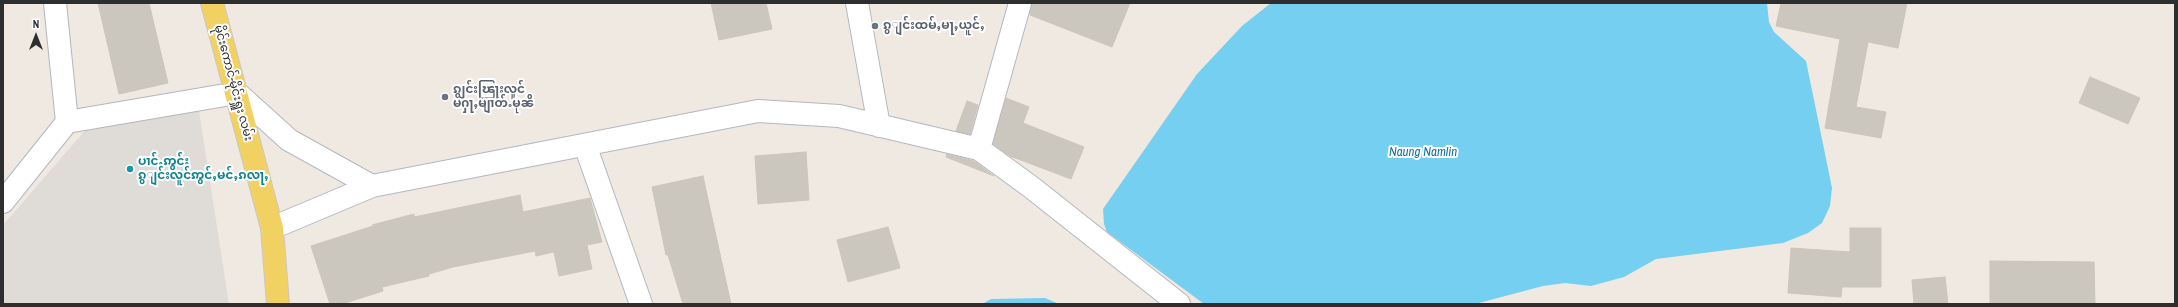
<!DOCTYPE html>
<html>
<head>
<meta charset="utf-8">
<style>
  body { margin:0 }
  #map { position:relative; width:2178px; height:307px; overflow:hidden; background:#efe9e1; font-family:"Archivo Narrow",sans-serif }
  canvas { display:block }
  .frame { position:absolute; inset:0; border:4px solid #2e2e2e; pointer-events:none }
  .north { position:absolute; left:16px; top:16px; width:40px; height:40px; -webkit-text-stroke:3px #fff; paint-order:stroke; rotate:0deg; font-size:11px; font-weight:700; line-height:16px; text-align:center; color:#2e2e2e }
  .north::after { content:''; display:block; margin:auto; width:14px; height:18px; background:#2e2e2e; clip-path:polygon(50% 0,100% 100%,50% 72%,0 100%) }
</style>
</head>
<body>
<div id="map">
<canvas width="2178" height="307"></canvas>
<div class="frame"></div>
<div class="north">N</div>
</div>
<script>
const ctx = document.querySelector('canvas').getContext('2d');
ctx.lineJoin = 'round';
function fill(path, color) {
  ctx.fillStyle = color;
  ctx.fill(path, 'evenodd');
}
function toPath(rows) {
  const path = new Path2D();
  for (const r of rows) {
    path.moveTo(r[0], r[1]);
    for (let i = 2; i < r.length; i += 2) path.lineTo(r[i], r[i + 1]);
  }
  return path;
}
function strokePath(path, color, width, dash) {
  ctx.strokeStyle = color;
  ctx.lineWidth = width;
  ctx.lineCap = dash ? 'butt' : 'round';
  ctx.setLineDash(dash || []);
  ctx.stroke(path);
}
function drawText(font, color, halo, rows, align = 'center') {
  ctx.font = font + ' "Archivo Narrow","Noto Sans Myanmar",sans-serif';
  ctx.lineWidth = 4;
  ctx.setLineDash([]);
  ctx.textBaseline = 'middle';
  ctx.strokeStyle = halo;
  ctx.fillStyle = color;
  for (const [text, x, y, turn = 0] of rows) {
    ctx.save();
    ctx.translate(x, y);
    ctx.rotate((+turn || 0) * Math.PI / 180);
    ctx.textAlign = isNaN(turn) ? turn : align;
    if (halo) ctx.strokeText(text, 0, 0);
    ctx.fillText(text, 0, 0);
    ctx.restore();
  }
}
const plaza = toPath([
  [197,98,229,304,3,304,3,225,101,112]
]);
const water = toPath([
  [1271,3,1767,3,1769,22,1774,32,1806,61,1832,188,1830,206,1822,223,1808,233,1783,243,1656,259,1624,277,1591,286,1565,283,1543,286,1475,304,1204,304,1107,232,1104,224,1103,209,1197,74,1242,26],
  [1045,298,1059,304,982,304,991,299]
]);
const building = toPath([
  [98,3,149,3,168,83,119,94,98,3],
  [711,3,766,3,772,29,719,40,711,3],
  [1032,3,1130,3,1112,47,1030,15,1032,3],
  [1781,3,1907,3,1898,48,1868,42,1856,107,1886,112,1881,138,1825,128,1840,39,1776,26,1781,3],
  [2090,77,2140,98,2128,124,2079,103,2090,77],
  [1006,98,1029,107,1023,123,1084,147,1071,179,1010,156,993,144,1006,98],
  [967,101,978,105,970,134,956,131,967,101],
  [806,152,809,200,758,204,755,156,806,152],
  [947,154,974,161,994,176,946,157,947,154],
  [703,176,709,204,731,304,683,304,668,255,666,255,652,187,703,176],
  [520,195,523,212,590,198,602,242,587,245,592,269,559,276,554,252,536,256,535,251,453,267,429,274,429,276,382,287,383,291,342,304,330,304,311,246,373,226,372,225,414,214,414,217,520,195],
  [888,227,900,268,848,282,837,240,888,227],
  [1850,228,1881,228,1881,287,1842,287,1841,297,1788,293,1791,248,1850,252,1850,228],
  [1990,261,2094,262,2095,304,1990,304,1990,261],
  [1945,277,1948,304,1914,304,1912,280,1945,277]
]);
const minor = toPath([
  [857,3,879,126],
  [67,122,237,93,289,140,372,186],
  [585,145,641,304],
  [979,149,1020,3],
  [3,202,67,122,55,3],
  [272,228,372,186,758,111,839,116,979,149,1031,187,1179,304]
]);
const major = toPath([
  [212,3,272,228,278,304]
]);
const markers = [
  [875,26,4,"#6b7280"],
  [445,97,4,"#6b7280"],
  [130,169,4,"#0f9aa8"]
];
const worshipNames = [
  ["ၵွျင်းထမ်ႇမႃႇယူင်ႇ",883,26],
  ["ၵျွင်းၽြႃးလူင်",453,90],
  ["မႁႃႇမျၢတ်ႉမုၼိ",453,104]
];
const streetNames = [
  ["မိုင်းကောင်-မိုင်းရှူး လမ်း",233,83,75]
];
const cultureNames = [
  ["ပၢင်ႇဢွင်ႈ",138,162],
  ["ၵွျင်းလူင်ဢွင်ႇမင်ႇၵလႃႇ",138,176]
];
const waterNames = [
  ["Naung Namlin",1423,153]
];
fill(plaza, '#dfdcd8');
fill(water, '#75cff0');
fill(building, '#cbc7bf');
strokePath(building, '#cbc5ba', 1);
strokePath(minor, '#b4b7c1', 24);
strokePath(major, '#c9c9c9', 24);
strokePath(minor, '#fff', 22);
strokePath(major, '#f2d163', 22);
for (const [x, y, r, color] of markers) {
  const dot = new Path2D();
  dot.arc(x, y, r, 0, 2 * Math.PI);
  ctx.fillStyle = color;
  ctx.fill(dot);
  strokePath(dot, '#fff', 1.5);
}
drawText('bold 12px', '#5b616d', '#fff', worshipNames, 'left');
drawText('12px', '#2e2e2e', '#fff', streetNames);
drawText('bold 12px', '#0d838f', '#fff', cultureNames, 'left');
drawText('italic 13px', '#0d6fa3', '#fff', waterNames);
</script>
</body>
</html>
